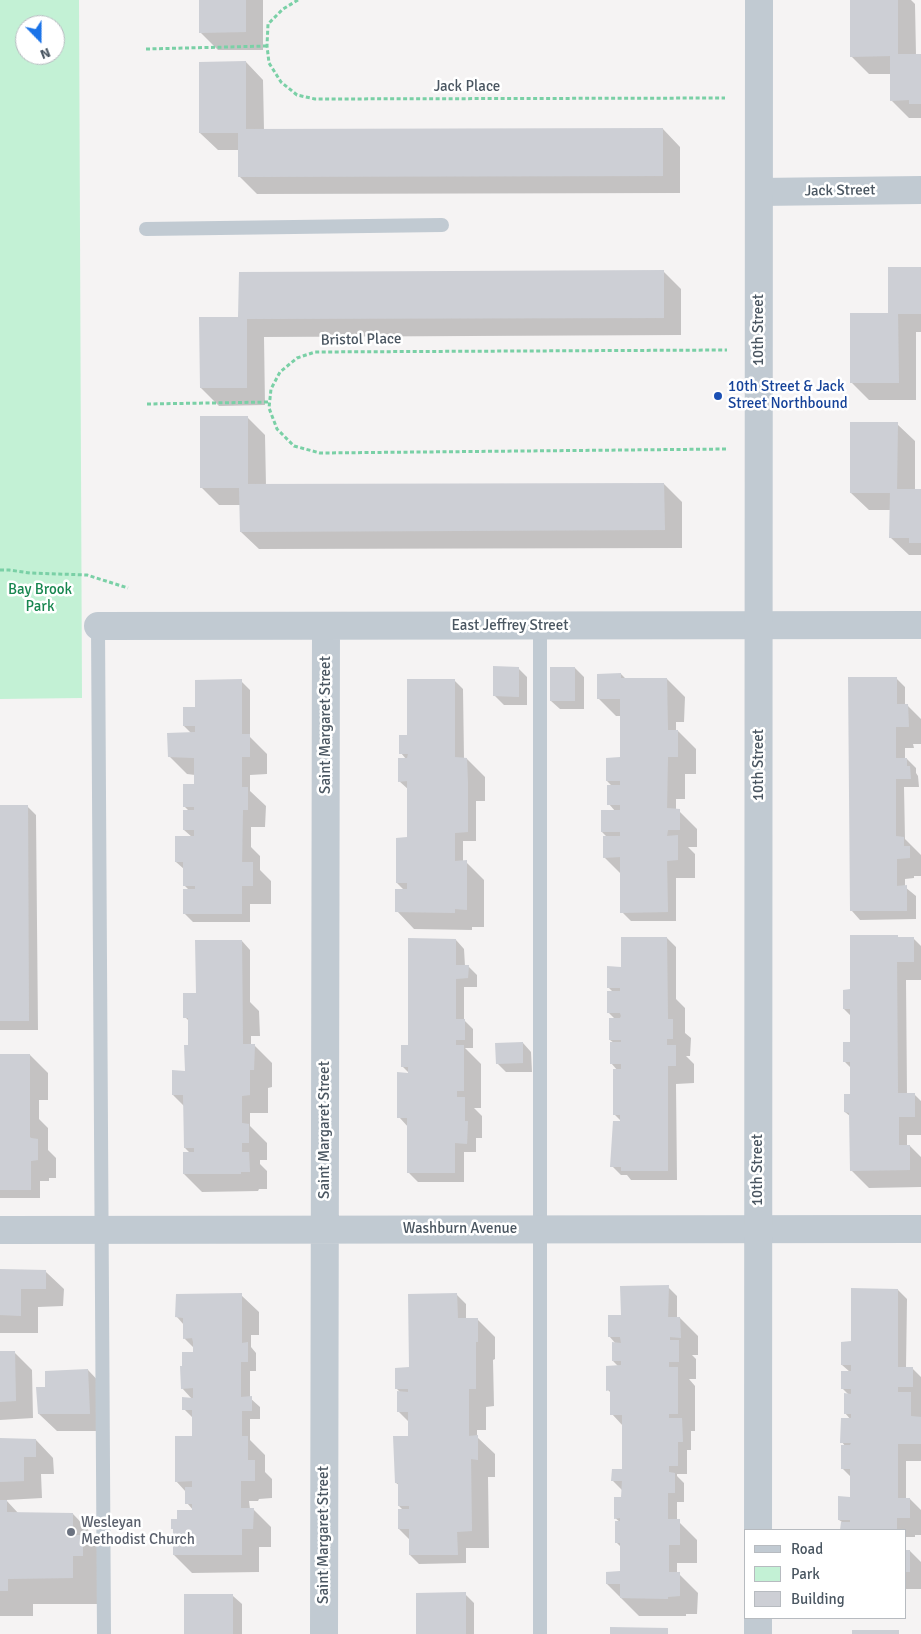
<!DOCTYPE html>
<html>
<head>
<meta charset="utf-8">
<style>
  body { margin:0 }
  #map { position:relative; width:921px; height:1634px; overflow:hidden; background:#f5f3f3; font-family:Signika,sans-serif }
  canvas { display:block }
  .legend { position:absolute; left:744px; top:1529px; width:162px; height:90px; box-sizing:border-box; background:#fff; border:1px solid #b7bbc0; margin:0; padding:6px 9px; list-style:none; font-size:15px; color:#4a5661 }
  .legend li { display:flex; align-items:center; gap:10px; height:25px }
  .legend b { width:25px; border:1px solid #b7bbc0 }
  .north { position:absolute; left:15px; top:15px; width:50px; height:50px; box-sizing:border-box; background:#fff; border:1px solid #b7bbc0; border-radius:50%; rotate:158deg; font-size:14px; font-weight:700; line-height:20px; text-align:center; color:#4a5661 }
  .north::after { content:''; display:block; margin:auto; width:18px; height:22px; background:#1a73e8; clip-path:polygon(50% 0,100% 100%,50% 72%,0 100%) }
</style>
</head>
<body>
<div id="map">
<canvas width="921" height="1634"></canvas>
<ul class="legend">
<li><b style="height:6px;background:#c1cad2"></b>Road</li>
<li><b style="height:14px;background:#c3f1d5"></b>Park</li>
<li><b style="height:14px;background:#cdcfd5"></b>Building</li>
</ul>
<div class="north">N</div>
</div>
<script>
const ctx = document.querySelector('canvas').getContext('2d');
ctx.lineJoin = 'round';
function fill(path, color) {
  ctx.fillStyle = color;
  ctx.fill(path, 'evenodd');
}
function toPath(rows) {
  const path = new Path2D();
  for (const r of rows) {
    path.moveTo(r[0], r[1]);
    for (let i = 2; i < r.length; i += 2) path.lineTo(r[i], r[i + 1]);
  }
  return path;
}
function strokePath(path, color, width, dash) {
  ctx.strokeStyle = color;
  ctx.lineWidth = width;
  ctx.lineCap = dash ? 'butt' : 'round';
  ctx.setLineDash(dash || []);
  ctx.stroke(path);
}
function drawText(font, color, halo, rows, align = 'center') {
  ctx.font = font + ' Signika,sans-serif';
  ctx.lineWidth = 5;
  ctx.setLineDash([]);
  ctx.textBaseline = 'middle';
  ctx.strokeStyle = halo;
  ctx.fillStyle = color;
  for (const [text, x, y, turn = 0] of rows) {
    ctx.save();
    ctx.translate(x, y);
    ctx.rotate((+turn || 0) * Math.PI / 180);
    ctx.textAlign = isNaN(turn) ? turn : align;
    if (halo) ctx.strokeText(text, 0, 0);
    ctx.fillText(text, 0, 0);
    ctx.restore();
  }
}
const green = toPath([
  [0,0,79,0,82,698,0,699],
  [25,25,55,25,55,55,25,55]
]);
const shadow = toPath([
  [200,0,263,0,263,50,218,50,200,32],
  [851,0,911,0,915,4,916,55,921,55,921,118,909,118,891,100,891,74,869,74,851,56],
  [246,62,263,80,264,130,663,129,680,147,680,193,257,194,239,176,239,150,218,150,200,133],
  [921,268,921,332,916,332,916,400,869,400,851,382,889,314],
  [663,271,681,289,681,335,264,337,265,405,219,406,201,388,240,318],
  [247,417,265,435,266,486,664,484,682,502,682,548,259,549,241,532,241,505,219,505,201,487],
  [897,424,915,441,915,491,921,491,921,555,909,555,891,538,891,510,869,510,851,493],
  [518,668,527,677,527,705,504,705,495,696],
  [575,668,584,677,584,709,560,709,551,701],
  [621,674,626,679,667,679,685,697,684,722,676,722,676,731,678,731,696,749,696,774,685,774,685,799,676,799,676,811,679,811,697,829,697,847,688,847,695,854,695,878,676,878,676,921,631,921,622,912,622,875,604,857,607,837,602,832,615,811,609,804,612,786,607,781,622,759,621,716,616,716,598,698],
  [896,678,905,687,905,706,908,706,921,719,921,744,913,744,914,748,905,748,905,759,907,759,916,768,916,773,918,776,919,787,904,787,905,839,921,855,921,876,914,876,914,878,905,879,905,887,916,896,916,919,860,920,852,911],
  [454,680,463,689,464,759,467,759,485,777,485,801,476,801,476,841,463,841,463,862,466,862,484,880,484,927,472,927,472,930,414,929,397,911,404,890,397,883,409,839,409,790,399,781,406,759,401,753,408,736],
  [241,681,250,690,250,737,267,754,267,774,250,775,250,791,266,806,265,827,251,827,251,847,260,856,260,870,271,881,271,904,250,904,250,922,193,922,184,913,189,890,184,885,184,869,176,862,192,837,184,830,189,811,184,806,195,785,195,775,187,774,169,756,192,734,184,726,196,708],
  [0,806,27,806,36,815,38,1030,0,1030],
  [897,936,899,938,913,938,921,946,921,980,906,980,907,1094,914,1094,921,1101,921,1135,907,1135,907,1146,910,1146,921,1157,921,1187,869,1188,851,1170,851,1117,845,1112,852,1095,851,1068,845,1062,852,1043,851,1016,844,1009,852,990],
  [667,938,676,947,676,999,685,1008,685,1033,691,1038,690,1056,686,1056,694,1064,694,1083,676,1084,677,1180,631,1180,627,1175,621,1175,612,1166,622,1122,614,1114,618,1071,611,1063,614,1043,610,1040,615,1019,608,1012,613,992,608,987,622,968],
  [456,940,464,949,465,966,468,966,477,975,477,987,464,987,464,1020,473,1029,473,1048,465,1048,481,1064,481,1108,474,1108,482,1116,482,1138,476,1138,476,1152,464,1152,464,1182,418,1182,409,1173,409,1128,399,1117,410,1074,402,1066,409,1046],
  [242,941,250,950,250,1002,259,1011,260,1036,251,1036,251,1045,254,1045,272,1063,272,1087,268,1088,268,1113,250,1113,250,1126,267,1143,267,1160,260,1160,260,1164,267,1171,267,1189,259,1189,258,1191,202,1192,184,1174,190,1153,185,1148,185,1107,173,1095,186,1072,191,1046,189,1021,185,1017,197,994],
  [523,1043,531,1052,532,1072,506,1072,497,1063],
  [0,1055,30,1055,48,1073,48,1100,39,1100,39,1119,48,1128,48,1150,56,1158,56,1178,49,1178,49,1181,40,1181,40,1198,0,1198],
  [0,1271,46,1272,64,1289,63,1306,38,1307,38,1333,0,1333],
  [668,1287,677,1296,677,1318,680,1318,698,1336,698,1355,692,1355,696,1359,696,1379,689,1379,695,1386,695,1431,691,1431,691,1450,687,1450,687,1474,677,1474,677,1476,684,1483,684,1502,677,1502,677,1522,679,1522,697,1540,697,1563,677,1563,677,1575,680,1575,698,1593,697,1614,686,1614,686,1616,639,1616,607,1584,621,1574,621,1547,616,1542,620,1522,615,1518,623,1498,622,1490,613,1481,623,1470,623,1426,612,1414,612,1394,608,1390,619,1367,613,1361,616,1344,609,1336,624,1316],
  [898,1290,907,1299,906,1368,912,1368,921,1377,921,1461,906,1461,906,1499,910,1499,921,1510,921,1535,915,1535,915,1537,906,1537,905,1551,910,1551,921,1562,921,1589,906,1589,905,1608,905,1530,842,1530,842,1522,839,1520,852,1498,851,1477,842,1468,845,1446,842,1442,851,1420,845,1413,849,1395,842,1388,850,1372,842,1365,852,1343],
  [241,1295,259,1312,259,1335,251,1335,251,1347,256,1353,256,1371,250,1371,250,1398,260,1407,260,1419,250,1419,250,1440,265,1455,265,1472,272,1479,272,1498,259,1499,258,1501,249,1501,250,1509,253,1509,271,1527,271,1547,259,1547,259,1572,192,1573,174,1555,174,1530,172,1528,178,1520,194,1511,187,1503,186,1492,176,1481,195,1438,193,1418,184,1409,192,1399,182,1388,194,1353,194,1348,184,1338,184,1325,177,1317],
  [457,1295,466,1304,466,1319,477,1319,495,1337,495,1359,493,1360,494,1406,486,1407,486,1430,477,1430,477,1437,495,1454,495,1477,488,1477,489,1548,466,1548,466,1563,419,1564,410,1555,410,1540,399,1529,403,1510,399,1506,399,1485,396,1483,412,1437,409,1422,398,1411,401,1393,396,1388],
  [0,1352,14,1352,32,1370,33,1418,0,1420],
  [88,1370,105,1388,107,1431,57,1431,39,1414,47,1388],
  [0,1440,36,1440,53,1458,54,1474,41,1474,42,1498,6,1500,19,1514,73,1514,98,1540,98,1604,33,1604,33,1616,0,1616],
  [465,1594,474,1603,474,1634,418,1634],
  [233,1596,242,1604,242,1634,185,1634]
]);
const building = toPath([
  [199,0,246,0,246,32,199,33],
  [850,0,898,0,898,54,921,54,921,104,909,104,909,100,890,101,890,56,850,57],
  [246,61,246,129,663,128,663,176,238,177,238,133,199,133,199,62],
  [888,267,921,267,921,314,898,314,899,383,850,383,850,313,888,313],
  [664,270,664,318,247,319,247,388,200,388,199,317,238,317,239,272],
  [200,416,248,416,248,484,664,483,665,530,240,532,239,488,200,488],
  [850,422,898,422,897,489,921,489,921,543,909,543,909,538,889,538,890,493,850,493],
  [493,666,519,667,519,697,493,696],
  [550,667,575,667,575,701,550,701],
  [621,673,621,678,667,678,668,730,678,730,678,757,668,757,667,808,680,809,680,830,668,830,667,836,678,835,678,860,667,861,668,912,620,913,620,857,603,858,603,836,620,836,620,832,601,832,601,810,620,810,620,805,607,805,607,785,620,785,620,781,606,781,606,758,620,757,620,699,597,699,597,674],
  [848,677,897,677,897,704,908,704,909,727,896,727,896,758,907,758,907,766,910,766,911,779,896,779,896,836,904,837,904,846,910,846,910,858,897,859,897,886,907,885,907,911,850,911],
  [242,679,242,734,250,734,250,757,242,757,242,787,248,787,248,810,243,810,242,862,253,862,253,886,242,886,242,914,183,914,183,889,195,889,195,886,183,886,183,862,175,862,175,836,194,836,194,830,183,830,183,810,194,810,194,807,183,807,183,784,194,784,194,758,168,757,167,733,195,732,195,726,183,726,183,707,195,707,195,680],
  [407,679,455,679,455,757,467,758,468,784,468,832,455,833,455,861,467,860,467,910,455,909,455,913,395,912,395,889,407,889,407,883,396,883,396,838,407,837,407,781,398,782,398,758,407,758,408,754,399,754,399,735,407,735],
  [0,805,28,805,29,1021,0,1021],
  [850,935,898,935,898,937,914,937,914,962,897,962,898,1093,915,1093,915,1117,899,1117,899,1145,910,1145,910,1170,850,1171,849,1113,844,1112,844,1094,850,1094,850,1062,843,1062,843,1042,850,1042,850,1009,843,1009,843,990,850,989],
  [621,937,667,937,668,1019,673,1019,673,1039,667,1039,667,1045,676,1045,676,1066,668,1066,668,1171,621,1171,621,1167,610,1167,613,1121,620,1121,620,1115,613,1115,613,1069,621,1069,621,1064,610,1064,610,1042,621,1042,621,1040,609,1040,609,1018,620,1018,621,1016,620,1013,607,1013,607,991,620,991,620,988,607,988,607,966,621,967],
  [408,938,456,939,456,965,469,965,468,978,456,979,456,1019,465,1019,465,1040,456,1040,456,1045,464,1045,464,1091,457,1091,457,1097,465,1097,465,1121,468,1121,467,1144,455,1143,455,1173,407,1173,407,1118,397,1118,397,1072,408,1073,408,1067,401,1067,401,1045,408,1045],
  [195,940,242,940,243,1044,255,1044,254,1070,250,1070,250,1095,242,1096,242,1123,249,1124,249,1143,242,1143,242,1152,249,1152,250,1172,241,1172,241,1174,183,1174,183,1152,194,1152,194,1148,184,1148,183,1095,172,1095,172,1070,185,1071,184,1045,188,1045,188,1018,183,1018,183,993,196,993],
  [523,1042,523,1063,496,1064,495,1043],
  [0,1054,30,1054,30,1137,31,1138,38,1139,38,1160,31,1161,31,1190,0,1190],
  [0,1269,46,1270,46,1289,21,1289,21,1316,0,1315],
  [669,1285,668,1317,680,1317,681,1338,670,1337,670,1340,679,1340,679,1362,669,1362,669,1367,678,1367,678,1414,669,1414,669,1418,682,1418,683,1442,678,1442,678,1466,669,1466,669,1472,675,1473,675,1493,668,1493,668,1519,680,1519,680,1545,669,1545,669,1572,680,1572,680,1596,668,1597,668,1599,620,1598,620,1584,606,1584,606,1572,620,1571,620,1543,615,1543,615,1521,620,1521,620,1518,614,1519,614,1497,621,1497,622,1481,611,1481,612,1469,622,1469,622,1415,610,1415,610,1390,606,1391,606,1366,621,1365,621,1361,612,1361,612,1342,621,1343,620,1337,608,1337,608,1315,621,1315,620,1286],
  [851,1288,898,1289,898,1367,913,1367,913,1387,898,1387,898,1392,911,1392,911,1416,921,1417,921,1444,898,1444,898,1498,910,1498,910,1518,897,1518,897,1530,840,1530,841,1522,850,1522,850,1520,838,1520,838,1496,850,1497,850,1469,841,1469,841,1445,850,1445,851,1443,840,1443,841,1418,851,1418,851,1414,844,1414,844,1393,851,1394,851,1389,841,1389,841,1371,851,1371,851,1365,841,1365,841,1342,851,1341],
  [242,1293,242,1343,248,1342,248,1362,241,1362,241,1397,252,1396,252,1411,242,1411,242,1436,248,1436,248,1460,255,1460,255,1481,241,1481,241,1508,254,1508,253,1529,242,1529,242,1555,173,1555,173,1529,171,1529,171,1519,177,1519,177,1510,192,1510,192,1504,185,1504,185,1487,192,1487,192,1481,175,1482,175,1436,192,1436,192,1410,182,1410,182,1397,193,1398,193,1388,181,1389,180,1366,182,1366,182,1352,193,1352,193,1342,192,1338,183,1339,183,1318,175,1317,176,1294],
  [457,1293,458,1318,478,1318,478,1342,476,1342,476,1389,469,1389,469,1436,478,1435,478,1460,471,1459,472,1531,457,1532,458,1555,409,1555,409,1529,398,1529,398,1509,409,1509,409,1506,398,1506,398,1483,395,1483,393,1436,408,1436,408,1412,397,1412,397,1391,408,1392,408,1389,395,1389,395,1368,409,1367,408,1294],
  [0,1351,15,1351,16,1401,0,1402],
  [88,1369,90,1414,38,1414,36,1387,45,1387,45,1371],
  [0,1438,36,1439,36,1457,24,1457,24,1481,0,1482],
  [0,1500,7,1500,7,1512,73,1513,73,1535,83,1535,83,1556,73,1556,73,1578,8,1579,8,1591,0,1591],
  [905,1550,910,1550,910,1572,905,1572],
  [466,1592,466,1634,416,1634,416,1593],
  [184,1594,233,1594,233,1634,184,1634],
  [610,1627,668,1628,668,1634,610,1634],
  [852,1630,899,1630,899,1634,852,1634]
]);
const path = toPath([
  [298,0,283,9,268,24,267,46,269,63,281,82,297,95,315,99,725,98],
  [146,49,267,46],
  [147,404,270,402],
  [726,449,320,453,294,446,277,429,269,408,271,389,280,372,297,358,315,352,727,350],
  [0,570,9,570,30,573,87,575,128,588]
]);
const service = toPath([
  [146,229,442,225],
  [98,626,104,1634],
  [540,1634,540,626]
]);
const minor = toPath([
  [759,192,921,190],
  [98,626,921,625],
  [0,1230,921,1229],
  [324,1634,326,626]
]);
const tertiary = toPath([
  [758,1530,759,0],
  [758,1634,758,1618]
]);
const markers = [
  [718,396,5,"#1a4fb4"],
  [71,1532,5,"#6b7280"]
];
const streetNames = [
  ["Jack Place",467,87],
  ["Jack Street",840,191,-1],
  ["10th Street",759,330,-90],
  ["Bristol Place",361,340,-1],
  ["East Jeffrey Street",510,626],
  ["Saint Margaret Street",326,725,-90],
  ["10th Street",759,765,-90],
  ["Saint Margaret Street",325,1130,-90],
  ["10th Street",758,1170,-90],
  ["Washburn Avenue",460,1229],
  ["Saint Margaret Street",324,1535,-90]
];
const transitNames = [
  ["10th Street & Jack",728,387],
  ["Street Northbound",728,404]
];
const parkNames = [
  ["Bay Brook",40,590],
  ["Park",40,607]
];
const worshipNames = [
  ["Wesleyan",81,1523],
  ["Methodist Church",81,1540]
];
fill(green, '#c3f1d5');
fill(shadow, '#0003');
fill(building, '#cdcfd5');
strokePath(path, '#7ad0a6', 3, [4, 2.5]);
strokePath(service, '#c1cad2', 14);
strokePath(minor, '#c1cad2', 28);
strokePath(tertiary, '#c1cad2', 28);
for (const [x, y, r, color] of markers) {
  const dot = new Path2D();
  dot.arc(x, y, r, 0, 2 * Math.PI);
  ctx.fillStyle = color;
  ctx.fill(dot);
  strokePath(dot, '#fff', 2);
}
drawText('15px', '#4a5661', '#fff', streetNames);
drawText('15px', '#164399', '#fff', transitNames, 'left');
drawText('15px', '#17864f', '#fff', parkNames);
drawText('15px', '#5b616d', '#fff', worshipNames, 'left');
</script>
</body>
</html>
